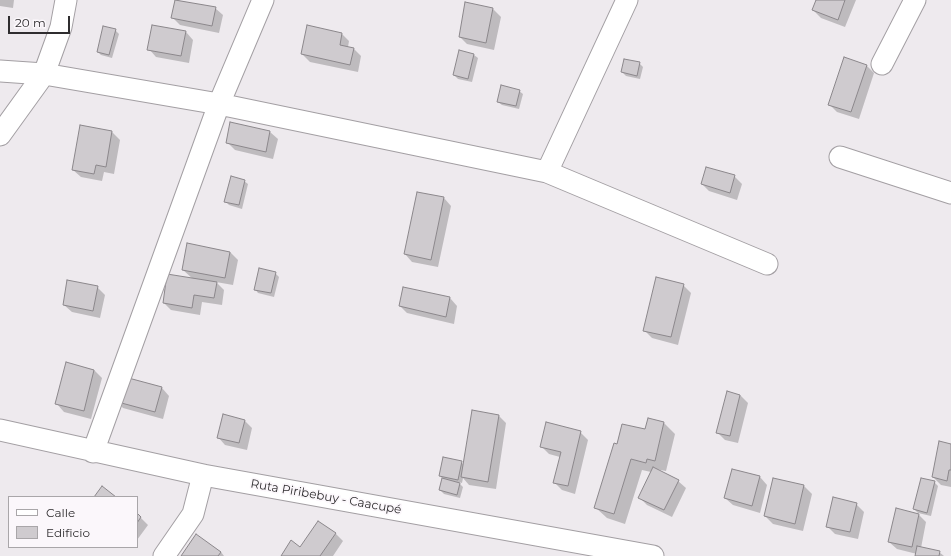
<!DOCTYPE html>
<html>
<head>
<meta charset="utf-8">
<style>
  body { margin:0 }
  #map { position:relative; width:951px; height:556px; overflow:hidden; background:#eeeaee; font-family:Montserrat,sans-serif }
  canvas { display:block }
  .legend { position:absolute; left:8px; top:496px; width:130px; height:52px; box-sizing:border-box; background:#fbf7fb; border:1px solid #a9a6a9; margin:0; padding:5px 7px; list-style:none; font-size:12px; color:#2f2d2f }
  .legend li { display:flex; align-items:center; gap:8px; height:20px }
  .legend b { width:20px; border:1px solid #a9a6a9 }
  .scale { position:absolute; left:8px; top:16px; width:62px; height:18px; box-sizing:border-box; border:2px solid #2f2d2f; border-top:0; padding-left:5px; font-size:12px; line-height:14px; white-space:nowrap; color:#2f2d2f; -webkit-text-stroke:3px #fbf7fb; paint-order:stroke }
</style>
</head>
<body>
<div id="map">
<canvas width="951" height="556"></canvas>
<ul class="legend">
<li><b style="height:5px;background:#fff"></b>Calle</li>
<li><b style="height:11px;background:#cfcbcf"></b>Edificio</li>
</ul>
<div class="scale">20 m</div>
</div>
<script>
const ctx = document.querySelector('canvas').getContext('2d');
ctx.lineJoin = 'round';
function fill(path, color) {
  ctx.fillStyle = color;
  ctx.fill(path, 'evenodd');
}
function toPath(rows) {
  const path = new Path2D();
  for (const r of rows) {
    path.moveTo(r[0], r[1]);
    for (let i = 2; i < r.length; i += 2) path.lineTo(r[i], r[i + 1]);
  }
  return path;
}
function strokePath(path, color, width, dash) {
  ctx.strokeStyle = color;
  ctx.lineWidth = width;
  ctx.lineCap = dash ? 'butt' : 'round';
  ctx.setLineDash(dash || []);
  ctx.stroke(path);
}
function drawText(font, color, halo, rows, align = 'center') {
  ctx.font = font + ' Montserrat,sans-serif';
  ctx.lineWidth = 3.5;
  ctx.setLineDash([]);
  ctx.textBaseline = 'middle';
  ctx.strokeStyle = halo;
  ctx.fillStyle = color;
  for (const [text, x, y, turn = 0] of rows) {
    ctx.save();
    ctx.translate(x, y);
    ctx.rotate((+turn || 0) * Math.PI / 180);
    ctx.textAlign = isNaN(turn) ? turn : align;
    if (halo) ctx.strokeText(text, 0, 0);
    ctx.fillText(text, 0, 0);
    ctx.restore();
  }
}
const shadow = toPath([
  [0,0,14,0,13,8,0,6],
  [176,0,215,8,223,15,219,33,180,25,172,17],
  [817,0,856,0,845,27,821,18,813,10],
  [466,4,493,9,501,17,494,50,467,44,460,37],
  [153,26,186,32,193,40,189,63,156,57,149,49],
  [115,30,119,34,112,58,101,55,98,52],
  [342,34,349,41,348,47,353,48,361,56,358,72,310,62,302,54],
  [460,51,474,55,478,58,472,82,458,79,454,75],
  [639,63,643,67,640,79,626,76,622,72],
  [866,65,874,73,859,119,837,112,830,105],
  [519,91,523,94,519,109,502,105,498,102],
  [81,127,112,132,120,140,114,174,104,172,102,181,81,177,73,170],
  [270,132,278,139,273,159,235,150,227,142],
  [734,176,742,184,737,200,709,191,702,184],
  [244,181,248,184,242,209,229,205,225,201],
  [444,198,451,206,438,267,412,262,405,254],
  [188,244,230,252,238,260,233,285,216,282,224,290,222,305,202,302,200,315,171,310,164,303,193,279,183,270],
  [275,273,279,277,274,297,258,293,255,289],
  [683,285,691,293,678,345,652,338,644,330],
  [97,287,105,295,100,318,72,312,64,305],
  [450,298,457,306,454,324,407,313,400,306],
  [67,363,94,370,102,378,91,419,64,412,57,404],
  [162,388,169,396,163,419,123,408,115,400],
  [728,392,740,395,748,403,738,443,725,440,718,433],
  [499,416,506,423,496,489,469,485,463,478,462,483,458,482,463,487,460,498,444,494,440,490,443,478,440,475,444,458,464,464],
  [648,419,664,423,675,434,666,471,655,469,678,481,686,488,672,517,647,505,639,497,651,472,642,470,625,524,607,518,595,507,618,446,645,431],
  [245,421,252,428,247,450,225,445,218,437],
  [580,432,588,440,575,494,562,490,555,483,560,457,549,454,541,446],
  [951,445,951,487,941,485,933,477],
  [733,470,760,477,767,485,760,513,733,505,725,498],
  [774,479,804,486,812,494,803,531,773,524,765,516],
  [934,482,938,486,931,516,918,513,914,509],
  [856,504,864,512,858,539,835,534,827,526],
  [137,514,148,525,137,540],
  [919,515,926,522,921,548,939,552,944,556,916,556,917,554,897,549,889,542],
  [335,533,343,541,333,556,282,556],
  [196,535,221,552,224,556,182,556]
]);
const building = toPath([
  [175,0,216,7,212,26,171,18,175,0],
  [816,0,845,0,838,20,812,10,816,0],
  [465,2,493,8,486,43,459,37,465,2],
  [152,25,186,31,181,56,147,50,152,25],
  [307,25,342,33,340,45,354,48,350,65,301,54,307,25],
  [103,26,116,29,109,55,97,52,103,26],
  [459,50,474,54,468,79,453,75,459,50],
  [844,57,867,65,851,112,828,105,844,57],
  [624,59,640,62,637,76,621,72,624,59],
  [501,85,520,90,516,106,497,102,501,85],
  [230,122,270,131,266,152,226,143,230,122],
  [80,125,112,131,106,167,96,165,94,174,72,170,80,125],
  [706,167,735,175,730,193,701,184,706,167],
  [231,176,245,180,239,205,224,202,231,176],
  [417,192,444,197,431,260,404,254,417,192],
  [187,243,230,252,225,278,182,270,187,243],
  [259,268,276,272,271,293,254,290,259,268],
  [167,274,217,282,214,298,194,295,192,308,163,303,167,274],
  [656,277,684,284,671,337,643,331,656,277],
  [67,280,98,286,93,311,63,305,67,280],
  [403,287,450,297,446,317,399,306,403,287],
  [66,362,94,370,84,411,55,404,66,362],
  [121,376,162,387,155,412,114,401,121,376],
  [727,391,740,395,730,436,716,433,727,391],
  [472,410,499,415,488,482,461,477,472,410],
  [223,414,245,420,239,443,217,438,223,414],
  [648,418,664,422,655,461,647,459,646,463,631,459,614,514,594,508,614,443,617,444,622,424,645,429,648,418],
  [546,422,581,431,568,486,553,483,561,452,540,447,546,422],
  [939,441,951,444,951,470,949,470,947,481,932,477,939,441],
  [443,457,462,461,458,480,439,476,443,457],
  [653,467,679,480,664,510,638,498,653,467],
  [732,469,760,476,752,506,724,498,732,469],
  [442,478,460,483,457,495,439,490,442,478],
  [773,478,804,485,795,524,764,516,773,478],
  [921,478,935,481,927,513,913,509,921,478],
  [102,486,116,497,94,497,102,486],
  [833,497,857,503,850,532,826,527,833,497],
  [896,508,919,514,912,547,888,542,896,508],
  [137,513,141,517,137,523,137,513],
  [318,521,336,533,320,556,281,556,291,540,300,547,318,521],
  [196,534,221,552,218,556,181,556,196,534],
  [917,546,940,551,939,556,915,556,917,546]
]);
const minor = toPath([
  [882,64,915,0],
  [0,71,44,74,219,104,547,172,767,264],
  [0,135,44,74,61,27,66,0],
  [840,157,951,193],
  [547,172,627,0],
  [0,430,203,475,653,556],
  [93,452,219,104,263,0],
  [164,556,193,514,203,475]
]);
const streetNames = [
  ["Ruta Piribebuy - Caacupé",326,497,10]
];
fill(shadow, '#0003');
fill(building, '#cfcbcf');
strokePath(building, '#8b878b', 1);
strokePath(minor, '#a39fa3', 23);
strokePath(minor, '#fff', 21);
drawText('12px', '#2f2d2f', '#fbf7fb', streetNames);
</script>
</body>
</html>
